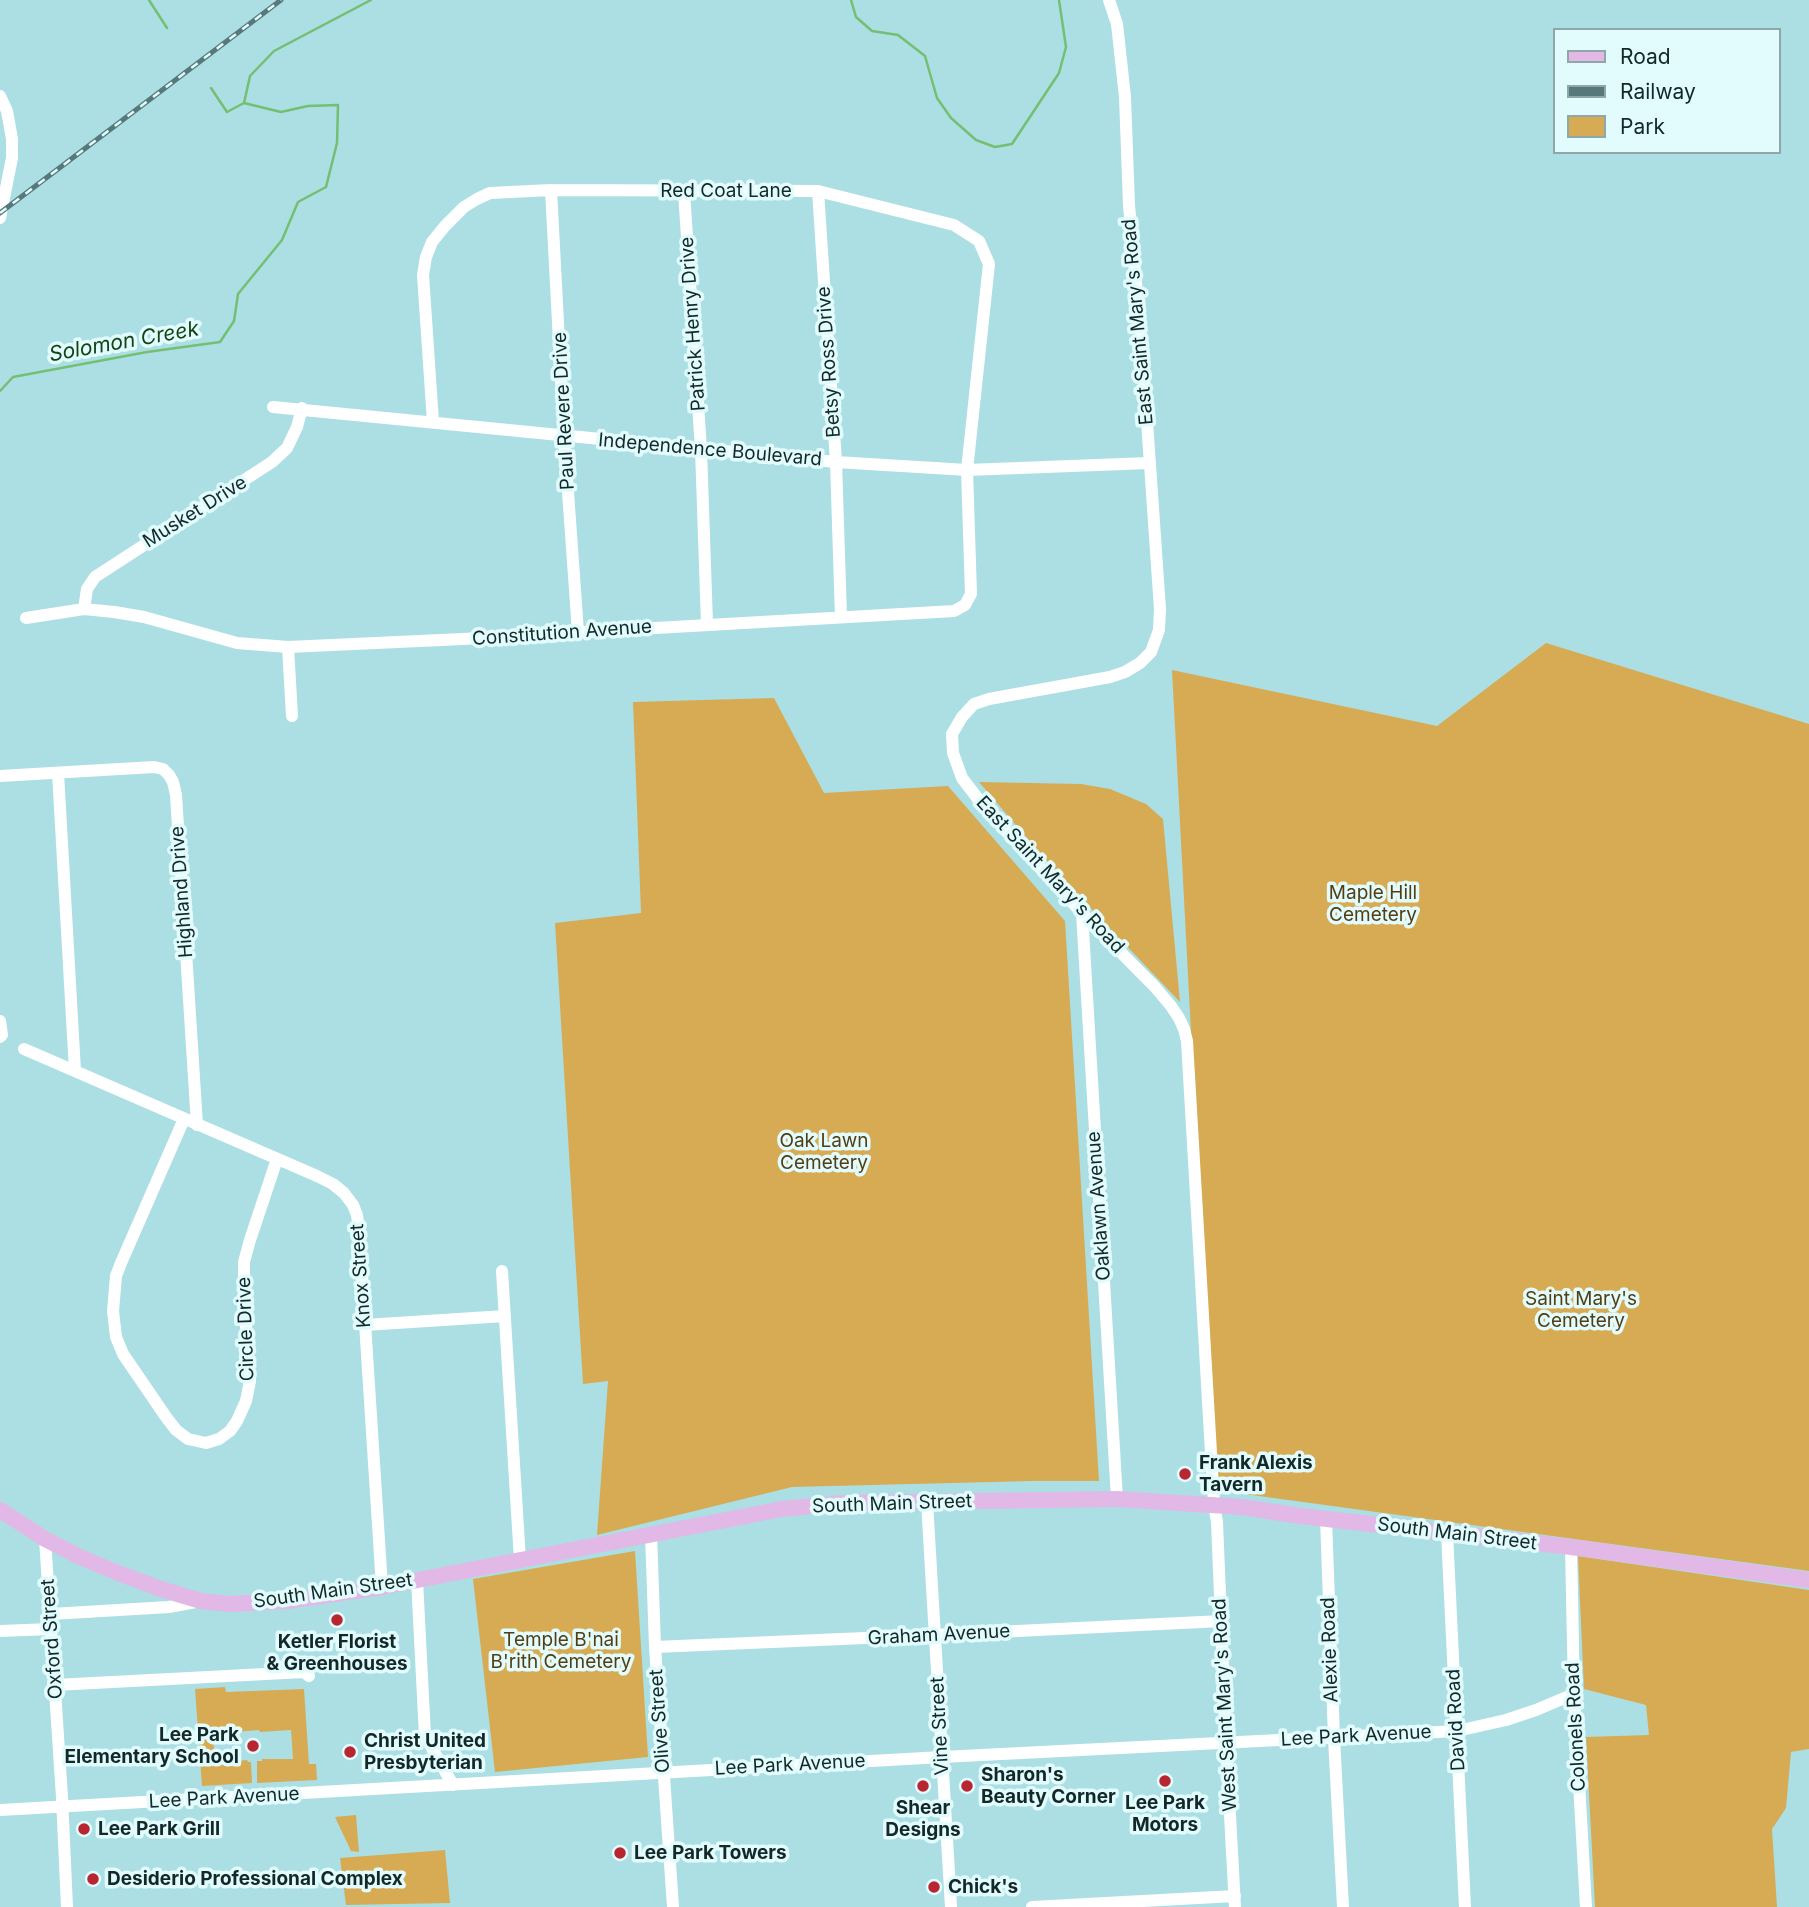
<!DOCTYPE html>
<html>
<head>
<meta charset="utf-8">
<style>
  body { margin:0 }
  #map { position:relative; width:1809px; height:1907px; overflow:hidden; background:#acdfe4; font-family:Inter,sans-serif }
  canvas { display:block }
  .legend { position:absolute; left:1553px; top:28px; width:228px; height:126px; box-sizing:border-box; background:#e2fbfd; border:2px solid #8fa7a8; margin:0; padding:9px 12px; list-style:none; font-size:21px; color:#132829 }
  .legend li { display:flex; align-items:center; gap:14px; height:35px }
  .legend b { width:35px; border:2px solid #8fa7a8 }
</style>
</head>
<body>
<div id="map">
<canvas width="1809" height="1907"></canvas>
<ul class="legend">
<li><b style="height:9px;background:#e2b8e6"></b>Road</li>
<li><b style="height:9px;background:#57797c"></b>Railway</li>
<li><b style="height:19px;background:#d6ab53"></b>Park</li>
</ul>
</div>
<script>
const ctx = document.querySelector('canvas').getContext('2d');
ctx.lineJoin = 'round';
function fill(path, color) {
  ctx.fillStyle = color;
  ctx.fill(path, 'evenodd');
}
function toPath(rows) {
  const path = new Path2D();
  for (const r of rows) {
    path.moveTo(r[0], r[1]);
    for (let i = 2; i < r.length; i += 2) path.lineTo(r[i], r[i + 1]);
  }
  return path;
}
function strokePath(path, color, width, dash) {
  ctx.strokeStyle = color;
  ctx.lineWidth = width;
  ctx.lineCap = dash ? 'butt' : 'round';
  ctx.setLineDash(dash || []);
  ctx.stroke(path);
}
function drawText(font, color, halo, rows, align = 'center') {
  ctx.font = font + ' Inter,sans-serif';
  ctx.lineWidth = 7;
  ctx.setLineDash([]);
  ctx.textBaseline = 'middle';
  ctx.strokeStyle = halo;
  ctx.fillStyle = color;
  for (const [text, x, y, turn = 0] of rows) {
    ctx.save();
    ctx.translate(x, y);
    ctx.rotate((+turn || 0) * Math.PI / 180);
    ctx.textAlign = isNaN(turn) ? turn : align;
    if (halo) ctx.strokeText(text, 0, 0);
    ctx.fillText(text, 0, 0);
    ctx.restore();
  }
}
const green = toPath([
  [1546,643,1809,724,1809,1571,1215,1490,1172,670,1437,726],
  [774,698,824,793,948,786,1065,921,1099,1481,1032,1481,792,1487,597,1535,608,1381,583,1384,555,923,641,913,633,702],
  [979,782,1081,784,1110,789,1146,804,1163,819,1180,1002,1057,873],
  [635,1551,648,1757,495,1772,473,1579],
  [1578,1556,1809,1590,1809,1749,1791,1752,1786,1808,1772,1829,1777,1907,1595,1907,1586,1737,1649,1735,1646,1705,1584,1689],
  [225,1687,226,1692,304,1689,309,1764,316,1764,317,1780,257,1783,257,1761,262,1761,262,1759,293,1759,291,1730,260,1732,259,1730,213,1734,215,1763,247,1760,248,1762,251,1762,252,1783,202,1786,195,1689],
  [356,1815,359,1852,351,1851,335,1817],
  [445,1850,450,1903,346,1905,340,1858]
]);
const stream = toPath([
  [149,0,167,28],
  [851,0,856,17,872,31,898,35,925,56,937,98,951,118,976,140,995,147,1012,144,1059,73,1066,47,1059,0],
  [211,88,227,112,244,103],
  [244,103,250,76,274,51,371,0],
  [0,391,13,377,147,352,220,342,234,321,238,294,282,240,298,202,326,187,337,143,338,105,308,106,281,112,244,103]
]);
const minor = toPath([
  [1109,0,1117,24,1125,97,1129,205,1142,349,1160,609,1159,630,1151,652,1140,663,1125,672,1110,677,989,699,974,704,962,717,952,734,953,753,962,778,988,812,1082,913,1155,987,1171,1006,1179,1018,1184,1029,1187,1041,1214,1504,1217,1522,1226,1741,1235,1907],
  [0,96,7,111,12,139,12,158,0,218],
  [551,190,564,436,578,632],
  [818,191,836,462,841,617],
  [684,192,701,449,707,624],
  [273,407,836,462,967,470,1149,463],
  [84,609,87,589,95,577,272,462,287,448,297,427,302,408],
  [26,618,84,609,114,612,144,617,237,643,288,647,463,639,954,611,965,605,971,594,967,470,989,264,979,241,954,225,818,191,551,190,490,193,477,199,464,207,445,226,432,242,426,257,423,275,433,422],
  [288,647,292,716],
  [58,773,75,1071],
  [0,776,154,767,163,769,169,775,173,782,176,795,197,1125],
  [1082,913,1117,1499],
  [0,1021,2,1035,0,1037],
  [24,1049,317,1176,333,1184,344,1193,353,1205,357,1215,359,1230,382,1587],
  [184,1119,121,1263,116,1276,113,1311,116,1337,123,1354,166,1417,176,1430,188,1439,206,1443,219,1439,230,1431,237,1421,246,1401,250,1381,244,1298,244,1262,250,1240,277,1159],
  [502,1271,520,1560],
  [365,1325,505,1316],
  [927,1502,951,1907],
  [1326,1519,1334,1738,1343,1907],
  [1447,1533,1465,1907],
  [651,1534,655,1647,673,1907],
  [45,1539,62,1797,67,1907],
  [1571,1547,1574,1694,1586,1907],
  [417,1580,425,1736,453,1785],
  [51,1614,169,1607,201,1601],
  [0,1631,51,1629],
  [655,1647,935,1635,1222,1621],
  [55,1685,304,1672,309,1676],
  [0,1810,942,1757,1457,1731,1506,1720,1536,1710,1574,1694],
  [1032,1907,1235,1896]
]);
const major = toPath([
  [0,1510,45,1539,80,1557,118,1573,161,1589,201,1601,229,1604,287,1601,382,1587,782,1509,843,1503,1117,1499,1242,1507,1301,1516,1571,1547,1809,1580]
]);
const rail = toPath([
  [0,213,281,0]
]);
const markers = [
  [1185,1474,7,"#b82731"],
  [337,1620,7,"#b82731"],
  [253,1746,7,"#b82731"],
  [350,1752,7,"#b82731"],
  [1165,1781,7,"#b82731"],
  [923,1786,7,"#b82731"],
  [967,1786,7,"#b82731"],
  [84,1829,7,"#b82731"],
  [620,1853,7,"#b82731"],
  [93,1879,7,"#b82731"],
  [934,1887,7,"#b82731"]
];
const streetNames = [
  ["Red Coat Lane",726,191],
  ["East Saint Mary's Road",1138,322,-95],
  ["Patrick Henry Drive",693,324,-94],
  ["Betsy Ross Drive",829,362,-94],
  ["Paul Revere Drive",564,411,-93],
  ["Independence Boulevard",710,450,5],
  ["Musket Drive",195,512,-32],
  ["Constitution Avenue",562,633,-4],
  ["East Saint Mary's Road",1050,875,47],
  ["Highland Drive",182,892,-94],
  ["Oaklawn Avenue",1099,1206,-94],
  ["Knox Street",361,1276,-94],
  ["Circle Drive",246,1329,-92],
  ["South Main Street",892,1504,-2],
  ["South Main Street",1457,1534,7],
  ["South Main Street",333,1591,-8],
  ["Graham Avenue",939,1635,-3],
  ["Oxford Street",52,1639,-94],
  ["Alexie Road",1330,1650,-92],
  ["West Saint Mary's Road",1225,1705,-93],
  ["David Road",1456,1720,-93],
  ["Olive Street",660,1721,-94],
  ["Vine Street",940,1726,-93],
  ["Colonels Road",1576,1727,-93],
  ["Lee Park Avenue",1356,1736,-3],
  ["Lee Park Avenue",790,1765,-3],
  ["Lee Park Avenue",224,1798,-3]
];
const parkNames = [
  ["Maple Hill",1373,893],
  ["Cemetery",1373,915],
  ["Oak Lawn",824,1141],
  ["Cemetery",824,1163],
  ["Saint Mary's",1581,1299],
  ["Cemetery",1581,1321],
  ["Temple B'nai",561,1640],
  ["B'rith Cemetery",561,1662]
];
const poiNames = [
  ["Frank Alexis",1199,1463],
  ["Tavern",1199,1485],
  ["Ketler Florist",337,1642,"center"],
  ["& Greenhouses",337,1664,"center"],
  ["Lee Park",239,1735,"right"],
  ["Elementary School",239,1757,"right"],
  ["Christ United",364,1741],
  ["Presbyterian",364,1763],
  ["Sharon's",981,1775],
  ["Beauty Corner",981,1797],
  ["Lee Park",1165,1803,"center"],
  ["Motors",1165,1825,"center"],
  ["Shear",923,1808,"center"],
  ["Designs",923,1830,"center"],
  ["Lee Park Grill",98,1829],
  ["Lee Park Towers",634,1853],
  ["Desiderio Professional Complex",107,1879],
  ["Chick's",948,1887]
];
const waterNames = [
  ["Solomon Creek",124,342,-10]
];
fill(green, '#d6ab53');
strokePath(stream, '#74bf72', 2.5);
strokePath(minor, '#fff', 12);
strokePath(major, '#e2b8e6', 16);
strokePath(rail, '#57797c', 5);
strokePath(rail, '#e2fbfd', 2.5, [8]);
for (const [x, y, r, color] of markers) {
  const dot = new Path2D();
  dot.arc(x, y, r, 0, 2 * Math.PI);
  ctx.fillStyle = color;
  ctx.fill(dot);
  strokePath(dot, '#e2fbfd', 2.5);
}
drawText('19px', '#132829', '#e2fbfd', streetNames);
drawText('19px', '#523e12', '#e2fbfd', parkNames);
drawText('bold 19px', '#132829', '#e2fbfd', poiNames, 'left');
drawText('italic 21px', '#114511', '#e2fbfd', waterNames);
</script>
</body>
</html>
